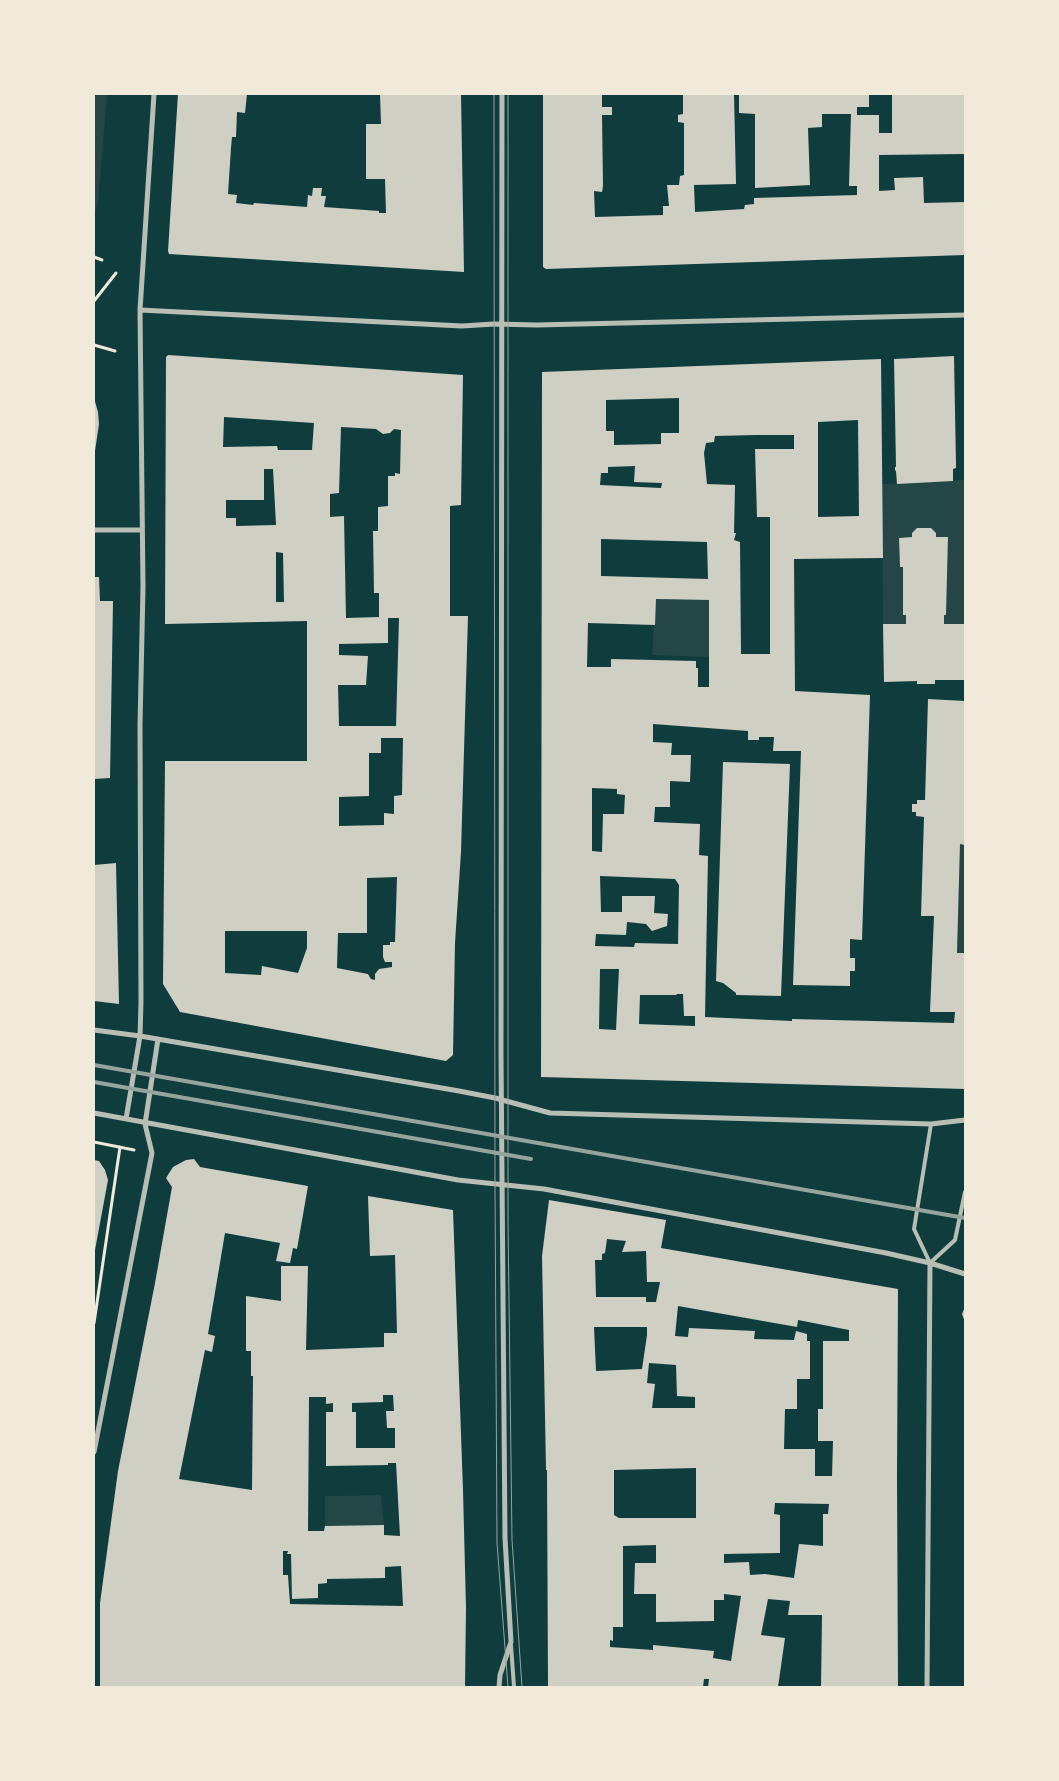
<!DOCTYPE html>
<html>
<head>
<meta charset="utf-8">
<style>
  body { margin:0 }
  #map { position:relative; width:1059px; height:1781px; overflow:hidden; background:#0f3d3e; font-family:"Golos Text",sans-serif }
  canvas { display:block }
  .frame { position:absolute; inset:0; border:95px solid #f1e9da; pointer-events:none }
</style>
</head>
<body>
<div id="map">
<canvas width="1059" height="1781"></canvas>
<div class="frame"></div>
</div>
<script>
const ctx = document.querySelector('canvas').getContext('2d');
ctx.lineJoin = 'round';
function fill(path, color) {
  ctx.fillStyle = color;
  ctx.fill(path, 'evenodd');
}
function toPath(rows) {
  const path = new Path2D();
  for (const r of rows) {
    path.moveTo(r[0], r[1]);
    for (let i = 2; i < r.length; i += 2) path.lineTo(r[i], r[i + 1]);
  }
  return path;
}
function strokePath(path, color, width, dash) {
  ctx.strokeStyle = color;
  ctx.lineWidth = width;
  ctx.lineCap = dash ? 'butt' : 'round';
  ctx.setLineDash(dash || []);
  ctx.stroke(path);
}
const green = toPath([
  [94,94,107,94,98,204,94,213],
  [965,480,965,624,944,624,944,615,946,615,948,537,936,537,936,533,931,528,917,528,912,533,912,537,899,538,900,566,903,567,903,615,906,615,906,624,883,624,882,484],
  [656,599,709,600,709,657,652,655],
  [960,844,965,845,965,953,957,953],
  [381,1495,384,1525,325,1526,325,1496]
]);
const building = toPath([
  [178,94,247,94,245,113,237,112,236,137,232,137,231,148,228,194,237,195,236,203,253,205,254,203,307,207,308,195,312,196,313,188,322,188,321,196,326,196,324,207,379,211,379,213,386,213,385,179,366,179,366,124,381,124,380,94,461,94,464,272,169,254,168,251],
  [543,94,602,94,602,107,612,107,612,115,602,115,603,186,602,192,594,191,595,217,663,215,663,206,669,206,667,185,679,185,680,176,684,175,684,123,678,122,678,115,683,114,683,94,734,94,736,184,694,185,695,212,744,209,745,205,754,204,754,198,857,195,857,186,849,186,851,114,822,114,822,127,808,128,810,185,755,188,755,114,739,113,739,94,869,94,869,107,857,107,857,115,879,115,879,133,892,133,892,94,965,94,965,154,879,155,879,191,895,190,894,178,923,177,924,203,965,202,965,255,546,269,543,267],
  [168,355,463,375,461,505,450,506,450,616,468,616,461,852,455,943,453,1055,446,1061,180,1012,163,984,165,761,307,761,307,621,165,624,166,357],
  [224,417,314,423,312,450,278,450,277,446,223,447],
  [341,427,376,429,383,434,390,433,394,429,401,430,400,474,395,473,395,476,388,476,388,506,378,507,378,531,373,531,374,593,379,593,379,617,346,618,344,516,330,517,330,494,339,493],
  [264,469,273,469,276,525,236,526,236,518,226,518,226,500,264,500],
  [276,552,283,553,284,602,276,602],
  [388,618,399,618,396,726,339,726,338,685,366,685,368,656,339,655,339,644,388,643],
  [381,738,403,738,402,795,394,796,394,814,384,813,384,825,339,826,339,797,369,796,369,753,381,753],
  [397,877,395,942,390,942,390,945,383,945,383,957,385,962,392,962,392,967,379,969,375,974,375,980,371,979,368,974,337,968,338,933,367,933,367,878],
  [225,931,307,931,307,948,298,973,262,966,261,975,225,973],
  [954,356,956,465,956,468,953,469,953,481,897,484,896,471,895,470,895,467,896,467,894,359],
  [881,359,883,558,794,559,795,691,870,695,862,940,850,939,850,958,855,958,855,971,850,971,850,986,793,985,801,751,773,751,774,737,759,737,759,740,748,740,748,731,653,724,653,742,672,743,671,755,691,755,690,782,670,781,670,807,655,807,654,822,700,824,699,855,708,856,705,1017,792,1021,792,1019,954,1023,955,1012,930,1012,934,916,921,916,924,817,916,816,916,812,912,812,912,804,917,804,917,800,925,800,928,699,965,701,965,845,960,844,957,953,965,953,965,1089,541,1077,542,372],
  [679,398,679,433,661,433,661,444,614,445,614,431,606,431,606,400],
  [858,420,859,516,818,517,818,422],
  [756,435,794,435,794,449,755,449,757,517,770,517,770,654,741,654,740,542,734,540,736,533,734,533,735,485,707,484,704,453,706,443,714,442,715,436],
  [635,466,634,482,662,483,661,488,600,485,601,473,608,473,608,467],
  [601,539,707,542,708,579,601,576],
  [656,599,709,600,709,687,698,687,698,668,696,668,696,661,611,659,611,667,587,667,588,623,655,625],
  [592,788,617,789,617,794,625,795,624,814,603,814,602,852,592,851],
  [600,876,675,879,679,885,678,944,635,943,634,947,595,946,596,934,626,935,627,922,646,924,652,931,667,926,668,914,654,913,655,896,622,896,622,912,601,912],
  [600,969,619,969,616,1030,599,1029],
  [677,994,683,994,684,1016,695,1016,695,1026,639,1024,640,995,676,995],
  [94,398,98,412,99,424,95,451],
  [917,528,931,528,936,533,936,537,948,537,946,615,944,615,944,624,965,624,965,680,935,680,935,684,917,684,917,681,884,682,883,624,906,624,906,615,903,615,903,567,900,567,899,538,912,537,912,533],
  [94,577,99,577,100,601,113,601,110,778,94,779],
  [723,762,790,764,781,996,736,995,736,993,723,983,716,981],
  [116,863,119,1004,94,1001,94,865],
  [194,1159,200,1167,308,1186,297,1249,293,1248,290,1263,276,1261,280,1243,225,1233,208,1334,215,1336,212,1352,205,1350,179,1479,252,1490,253,1376,251,1376,251,1351,246,1351,246,1296,281,1301,281,1266,308,1266,306,1350,384,1347,384,1333,397,1333,395,1255,370,1256,368,1196,453,1210,463,1490,466,1608,465,1687,100,1687,100,1603,118,1471,155,1283,172,1187,166,1178,173,1167,186,1160],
  [383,1395,393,1395,394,1411,386,1411,387,1428,395,1428,395,1448,356,1448,356,1412,352,1412,352,1403,383,1402],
  [309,1397,326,1397,326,1404,333,1403,333,1412,326,1412,326,1466,388,1465,388,1463,396,1463,400,1536,384,1535,384,1525,325,1526,324,1531,308,1531],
  [283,1551,288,1551,287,1554,291,1554,292,1599,318,1598,318,1584,327,1583,327,1579,385,1578,385,1567,401,1566,403,1606,290,1604,288,1575,283,1575],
  [94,1160,99,1161,105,1170,108,1180,95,1250],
  [549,1200,666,1220,661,1248,898,1289,897,1476,898,1687,821,1687,822,1615,788,1615,790,1601,768,1599,761,1635,785,1638,778,1687,708,1687,709,1679,704,1679,703,1687,548,1687,547,1470,546,1470,542,1256],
  [607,1239,626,1241,622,1252,646,1251,647,1282,660,1282,656,1302,646,1302,646,1297,596,1297,595,1260,602,1260,602,1254,605,1253],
  [678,1306,797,1327,798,1320,849,1330,849,1341,823,1341,823,1409,818,1409,818,1441,833,1441,832,1476,815,1476,815,1449,784,1449,785,1409,797,1409,797,1379,810,1379,810,1341,807,1341,807,1334,796,1331,794,1340,754,1339,755,1331,689,1328,688,1337,675,1336],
  [594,1327,647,1327,647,1335,642,1369,596,1371],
  [649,1363,676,1365,677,1396,695,1397,695,1408,652,1408,655,1384,647,1383],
  [696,1468,696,1518,619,1518,614,1515,614,1470],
  [775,1503,829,1504,828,1514,823,1514,823,1546,799,1544,794,1578,765,1574,750,1575,749,1562,724,1563,724,1554,780,1553,780,1515,774,1514],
  [656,1545,656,1563,635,1563,634,1594,656,1594,656,1622,714,1621,714,1600,724,1600,724,1594,741,1596,731,1661,713,1658,714,1651,653,1645,653,1650,610,1647,610,1640,613,1641,613,1627,623,1627,623,1546],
  [965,1307,965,1322,962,1314]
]);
const path = toPath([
  [94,257,102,260],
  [94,301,116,273],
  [94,345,115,351],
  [94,1142,134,1150],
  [94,1323,120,1147]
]);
const service = toPath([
  [931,1124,914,1229,930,1263,955,1240,965,1192],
  [511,1645,514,1687]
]);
const minor = toPath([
  [140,310,462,326,494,324,537,325,965,315],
  [94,530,142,530],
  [94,1030,140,1036,459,1091,495,1098,550,1113,931,1124,965,1120],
  [94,1113,458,1180,544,1189,886,1253,930,1263,965,1274],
  [126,1119,140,1036,141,1002,140,725,143,587,140,310,154,94],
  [94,1452,152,1153,145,1124,158,1039],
  [499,1687,500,1675,511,1642,505,1538,501,1055,502,94],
  [927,1687,930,1263]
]);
const tram = toPath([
  [494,94,495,1184,497,1543,508,1687],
  [508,94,508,1221,512,1540,522,1687]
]);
const rail = toPath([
  [94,1065,965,1218],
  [94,1082,531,1159]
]);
fill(green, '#244646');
fill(building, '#cfcfc3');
strokePath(path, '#f1e9da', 3);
strokePath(service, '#b8beb3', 4);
strokePath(minor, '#b8beb3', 5);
strokePath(tram, '#97a49c', 1);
strokePath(rail, '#97a49c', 4);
</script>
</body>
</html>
